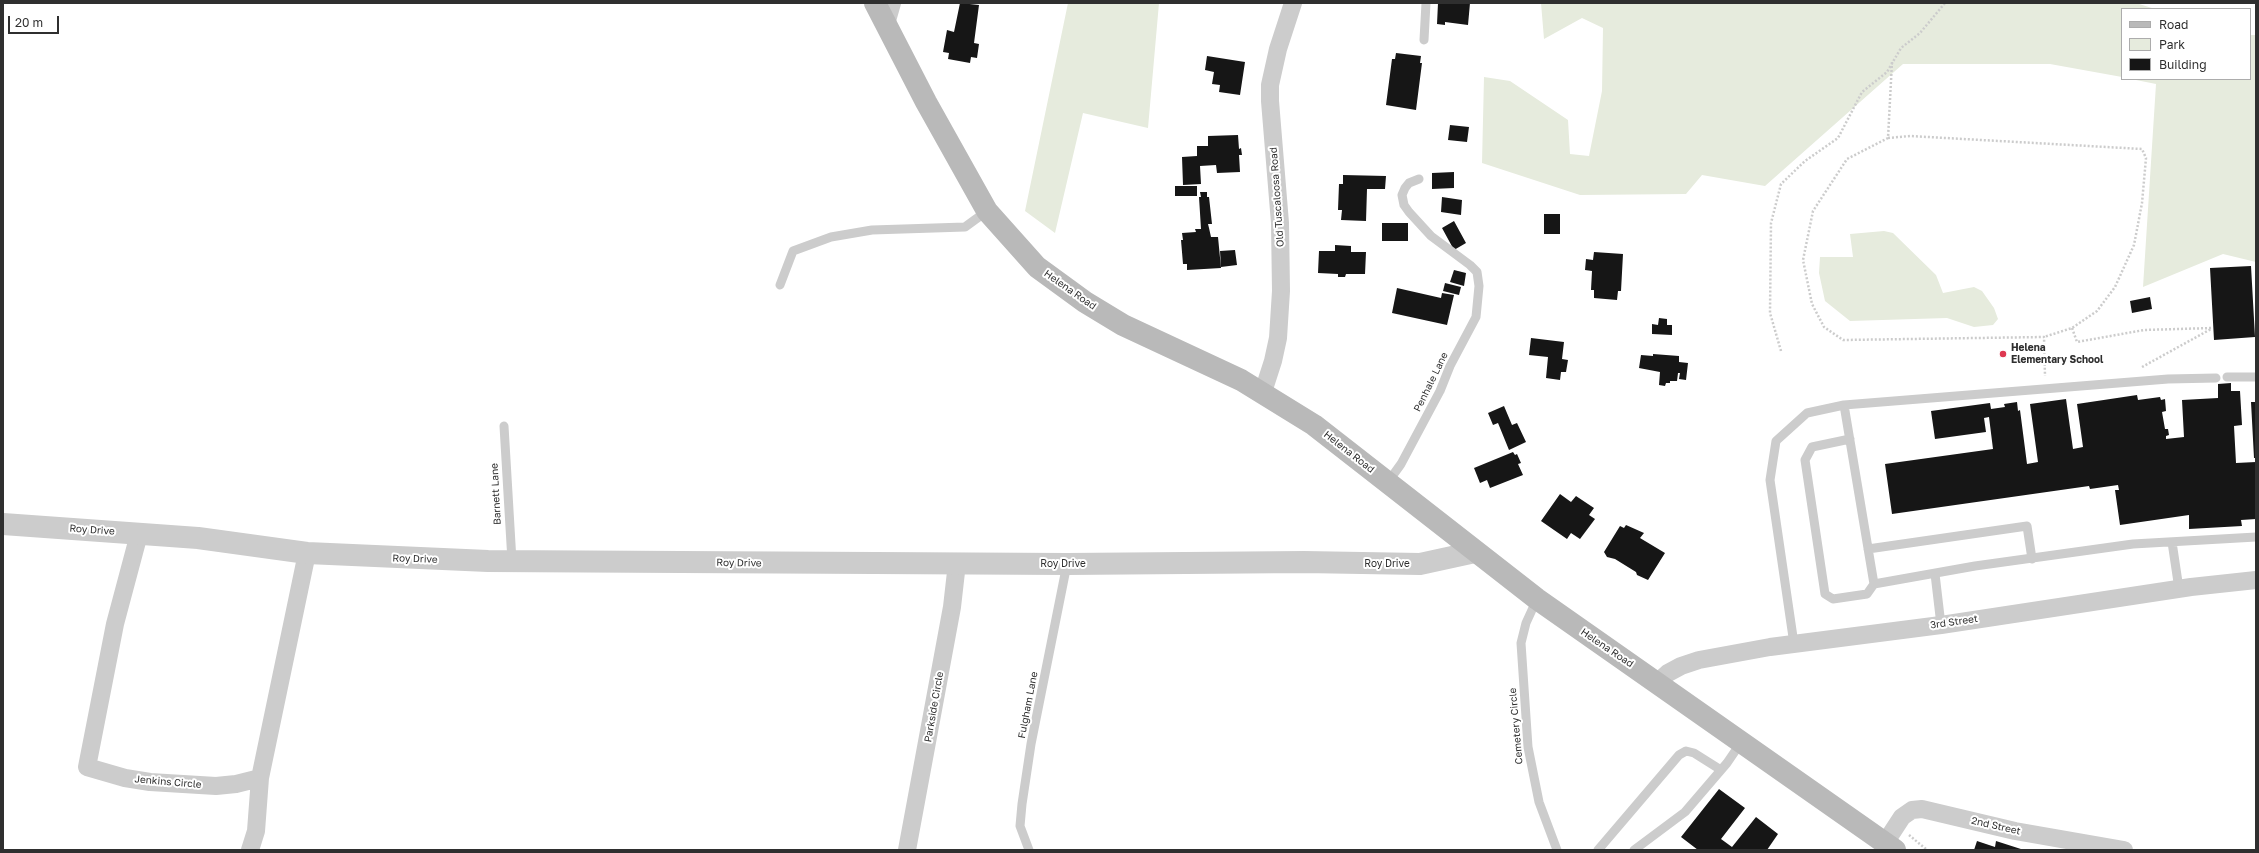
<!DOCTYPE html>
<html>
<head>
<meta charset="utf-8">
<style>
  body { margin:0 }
  #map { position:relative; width:2259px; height:853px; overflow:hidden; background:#fff; font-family:"Golos Text",sans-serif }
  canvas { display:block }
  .frame { position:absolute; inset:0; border:4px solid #2f2f2f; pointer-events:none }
  .legend { position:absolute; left:2121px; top:8px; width:130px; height:72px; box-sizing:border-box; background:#fff; border:1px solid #acacac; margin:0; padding:5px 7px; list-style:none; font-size:12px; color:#2f2f2f }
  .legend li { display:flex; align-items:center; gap:8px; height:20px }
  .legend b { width:20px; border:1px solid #acacac }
  .scale { position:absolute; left:8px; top:16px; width:51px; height:18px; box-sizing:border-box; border:2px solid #2f2f2f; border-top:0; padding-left:5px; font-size:12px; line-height:14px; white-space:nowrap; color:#2f2f2f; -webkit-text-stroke:3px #fff; paint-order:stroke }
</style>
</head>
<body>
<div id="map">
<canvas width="2259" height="853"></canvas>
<div class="frame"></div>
<ul class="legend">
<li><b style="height:5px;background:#b9b9b9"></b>Road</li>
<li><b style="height:11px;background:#e6ebdd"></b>Park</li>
<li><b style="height:11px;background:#161616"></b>Building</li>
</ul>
<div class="scale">20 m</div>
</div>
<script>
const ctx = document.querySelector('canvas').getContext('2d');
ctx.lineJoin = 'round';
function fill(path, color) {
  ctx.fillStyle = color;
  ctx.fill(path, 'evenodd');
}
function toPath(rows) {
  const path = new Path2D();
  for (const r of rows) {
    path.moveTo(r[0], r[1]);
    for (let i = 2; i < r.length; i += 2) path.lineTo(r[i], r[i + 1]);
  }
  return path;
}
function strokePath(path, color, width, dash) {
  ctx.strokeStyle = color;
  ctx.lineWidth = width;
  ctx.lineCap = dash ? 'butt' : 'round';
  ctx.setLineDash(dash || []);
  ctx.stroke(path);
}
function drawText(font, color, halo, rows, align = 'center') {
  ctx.font = font + ' "Golos Text",sans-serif';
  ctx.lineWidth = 4;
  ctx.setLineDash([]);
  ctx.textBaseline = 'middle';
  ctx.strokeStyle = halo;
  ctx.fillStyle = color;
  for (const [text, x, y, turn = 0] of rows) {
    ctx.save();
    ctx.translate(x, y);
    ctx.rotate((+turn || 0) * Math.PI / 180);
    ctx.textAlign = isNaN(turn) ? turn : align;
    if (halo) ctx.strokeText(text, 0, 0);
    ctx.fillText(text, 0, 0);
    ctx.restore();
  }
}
const green = toPath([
  [1068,3,1159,3,1148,128,1083,113,1055,233,1025,211],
  [1541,3,2136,3,2155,9,2122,9,2122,77,2050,64,1903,64,1765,186,1702,175,1686,194,1580,195,1482,163,1484,77,1510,81,1568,120,1570,154,1589,156,1602,91,1603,28,1582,18,1544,39],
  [2250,35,2256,35,2256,262,2223,254,2143,287,2156,84,2131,79,2250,79],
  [1884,231,1893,233,1936,275,1943,293,1974,287,1982,291,1994,308,1998,319,1993,325,1974,327,1947,318,1850,321,1825,301,1819,273,1820,257,1853,257,1850,234]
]);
const building = toPath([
  [960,3,979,5,974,43,979,44,977,58,971,57,970,63,948,59,949,53,943,52,947,30,954,32],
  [1438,3,1470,3,1468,25,1445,22,1445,25,1437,24],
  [1396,53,1421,56,1420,63,1422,63,1416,110,1386,105,1392,59,1395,59],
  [1207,56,1245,62,1240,95,1219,92,1220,85,1212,84,1214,72,1205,70],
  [1450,125,1469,127,1467,142,1448,140],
  [1238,135,1239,149,1241,148,1242,155,1239,155,1240,172,1217,173,1216,165,1200,166,1201,184,1183,185,1182,157,1197,156,1197,146,1208,146,1208,136],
  [1454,172,1454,188,1432,189,1432,173],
  [1343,175,1386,176,1385,189,1367,189,1366,221,1341,220,1342,210,1338,210,1339,184,1343,184],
  [1175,186,1197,186,1197,196,1175,196],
  [1200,192,1207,192,1207,197,1209,197,1212,224,1208,224,1209,228,1211,237,1218,237,1221,268,1187,270,1187,264,1183,264,1181,240,1183,240,1182,233,1196,232,1195,229,1201,229,1199,197,1201,197],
  [1442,197,1462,200,1461,215,1441,212],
  [1544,214,1560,214,1560,234,1544,234],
  [1454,221,1466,243,1454,250,1442,228],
  [1382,223,1408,223,1408,241,1382,241],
  [1335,245,1351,246,1351,252,1366,252,1365,274,1346,274,1345,277,1338,277,1338,274,1318,273,1319,251,1335,251],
  [1235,250,1237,265,1221,267,1220,251],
  [1594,252,1623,254,1621,291,1618,291,1617,300,1594,298,1594,290,1591,290,1592,271,1585,270,1586,259,1593,260],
  [2251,266,2255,337,2214,340,2210,268],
  [1454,270,1466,273,1464,286,1450,282],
  [1445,283,1461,287,1459,295,1443,291],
  [1397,288,1441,298,1442,293,1454,295,1447,325,1392,313],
  [2150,297,2152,309,2132,313,2130,301],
  [1659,318,1667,319,1667,325,1672,325,1672,335,1652,334,1652,324,1658,325],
  [1531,338,1564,342,1562,359,1568,360,1566,372,1561,372,1560,380,1546,378,1548,357,1529,355],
  [1653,354,1679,356,1679,362,1688,363,1686,380,1679,379,1680,373,1678,373,1677,381,1670,381,1670,383,1666,383,1665,386,1659,385,1660,372,1639,368,1641,355,1653,356],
  [2231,383,2231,391,2240,391,2242,425,2234,426,2236,463,2256,462,2256,519,2241,520,2242,526,2189,529,2189,515,2120,525,2115,490,2119,490,2118,485,2090,489,2089,486,1892,514,1885,464,1993,449,1989,417,1984,418,1986,432,1935,439,1931,411,1990,403,1991,409,2005,407,2004,404,2017,402,2018,411,2020,410,2027,464,2038,462,2030,404,2066,399,2073,449,2083,447,2077,404,2137,395,2138,400,2160,397,2161,400,2165,399,2166,411,2162,412,2165,429,2168,429,2169,435,2166,436,2166,439,2184,437,2182,400,2218,398,2218,384],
  [2251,402,2256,402,2256,458,2254,458],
  [1504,406,1512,425,1517,423,1526,442,1509,450,1498,423,1493,425,1488,413],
  [1513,452,1515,455,1517,454,1521,463,1518,464,1523,475,1490,488,1487,480,1480,483,1474,468],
  [1560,494,1571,502,1576,496,1594,508,1589,515,1595,519,1580,539,1571,533,1567,539,1541,521],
  [1626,525,1644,533,1640,538,1665,553,1648,580,1637,575,1636,572,1615,559,1607,557,1604,552,1620,526,1624,528],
  [1719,789,1745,808,1721,839,1732,847,1756,817,1778,834,1767,850,1698,850,1681,837],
  [1977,841,1995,847,1996,841,2024,850,1974,850]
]);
const path = toPath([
  [1892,62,1888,138,1847,159,1813,211,1803,260,1812,304,1824,327,1843,340,2044,337,2045,376],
  [1888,138,1910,136,2142,149,2146,158,2142,203,2134,245,2115,287,2097,311,2072,328,2044,337],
  [2072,328,2077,342,2144,330,2212,328],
  [1781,351,1770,313,1771,223,1781,184,1805,161,1838,138,1862,92,1887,72,1901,48,1920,33,1945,3],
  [2142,367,2211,329],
  [1909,835,1927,850]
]);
const service = toPath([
  [1424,40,1426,3],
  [780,285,793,251,831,237,872,230,965,227,987,211],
  [2227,377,2256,377],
  [1844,405,1874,584,1867,594,1833,599,1825,594,1805,460,1812,447,1850,439],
  [504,426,512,561],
  [1388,482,1401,464,1440,391,1450,366,1476,317,1479,286,1477,272,1470,265,1431,236,1409,212,1404,205,1402,195,1405,188,1409,183,1419,179],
  [2172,542,2179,589],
  [1868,549,2027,526,2032,559],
  [1935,574,1941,625],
  [1874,584,1975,566,2133,544,2256,537],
  [1537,599,1526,623,1521,643,1528,747,1539,802,1557,850],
  [1794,644,1770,480,1776,441,1807,413,1844,405,2168,379,2216,378],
  [1029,850,1020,826,1022,804,1031,744,1067,564],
  [1598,850,1679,755,1686,751,1694,753,1721,770],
  [1634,850,1685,812,1727,763,1742,741]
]);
const minor = toPath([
  [886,24,892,3],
  [1263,392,1273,361,1278,338,1281,291,1280,223,1270,101,1270,85,1278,49,1293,3],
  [139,534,115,624,87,767,125,778,150,782,216,786,236,784,260,778,307,553],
  [1658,682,1668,673,1681,666,1699,660,1770,647,1941,625,2191,587,2256,580],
  [1885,843,1902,817,1912,810,1922,809,2015,831,2124,850],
  [250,850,256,831,260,778],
  [907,850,952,607,957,563]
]);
const tertiary = toPath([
  [3,524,198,538,307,553,488,561,1067,564,1304,562,1420,564,1475,552]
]);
const secondary = toPath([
  [875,3,926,102,987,211,1037,267,1085,302,1123,325,1241,380,1314,425,1537,599,1895,850]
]);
const markers = [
  [2003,354,4,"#de3851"]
];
const streetNames = [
  ["Old Tuscaloosa Road",1277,197,-94],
  ["Helena Road",1070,290,35],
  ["Penhale Lane",1431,382,-64],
  ["Helena Road",1349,452,38],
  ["Barnett Lane",496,494,-93],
  ["Roy Drive",92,530,4],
  ["Roy Drive",415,559,2],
  ["Roy Drive",739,563,1],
  ["Roy Drive",1063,564],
  ["Roy Drive",1387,564],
  ["3rd Street",1954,622,-8],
  ["Helena Road",1607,648,34],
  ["Fulgham Lane",1028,705,-79],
  ["Parkside Circle",934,707,-80],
  ["Cemetery Circle",1516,726,-95],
  ["Jenkins Circle",168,782,5],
  ["2nd Street",1996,826,13]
];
const poiNames = [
  ["Helena",2011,348],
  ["Elementary School",2011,360]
];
fill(green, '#e6ebdd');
fill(building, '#161616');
strokePath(path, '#ccc', 2.5, [2, 2]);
strokePath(service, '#ccc', 9);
strokePath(minor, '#ccc', 18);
strokePath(tertiary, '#ccc', 22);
strokePath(secondary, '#b9b9b9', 22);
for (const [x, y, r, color] of markers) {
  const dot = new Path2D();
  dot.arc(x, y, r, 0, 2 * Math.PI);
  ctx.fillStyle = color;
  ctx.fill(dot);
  strokePath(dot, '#fff', 1.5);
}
drawText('10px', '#2f2f2f', '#fff', streetNames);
drawText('bold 10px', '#2f2f2f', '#fff', poiNames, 'left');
</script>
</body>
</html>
